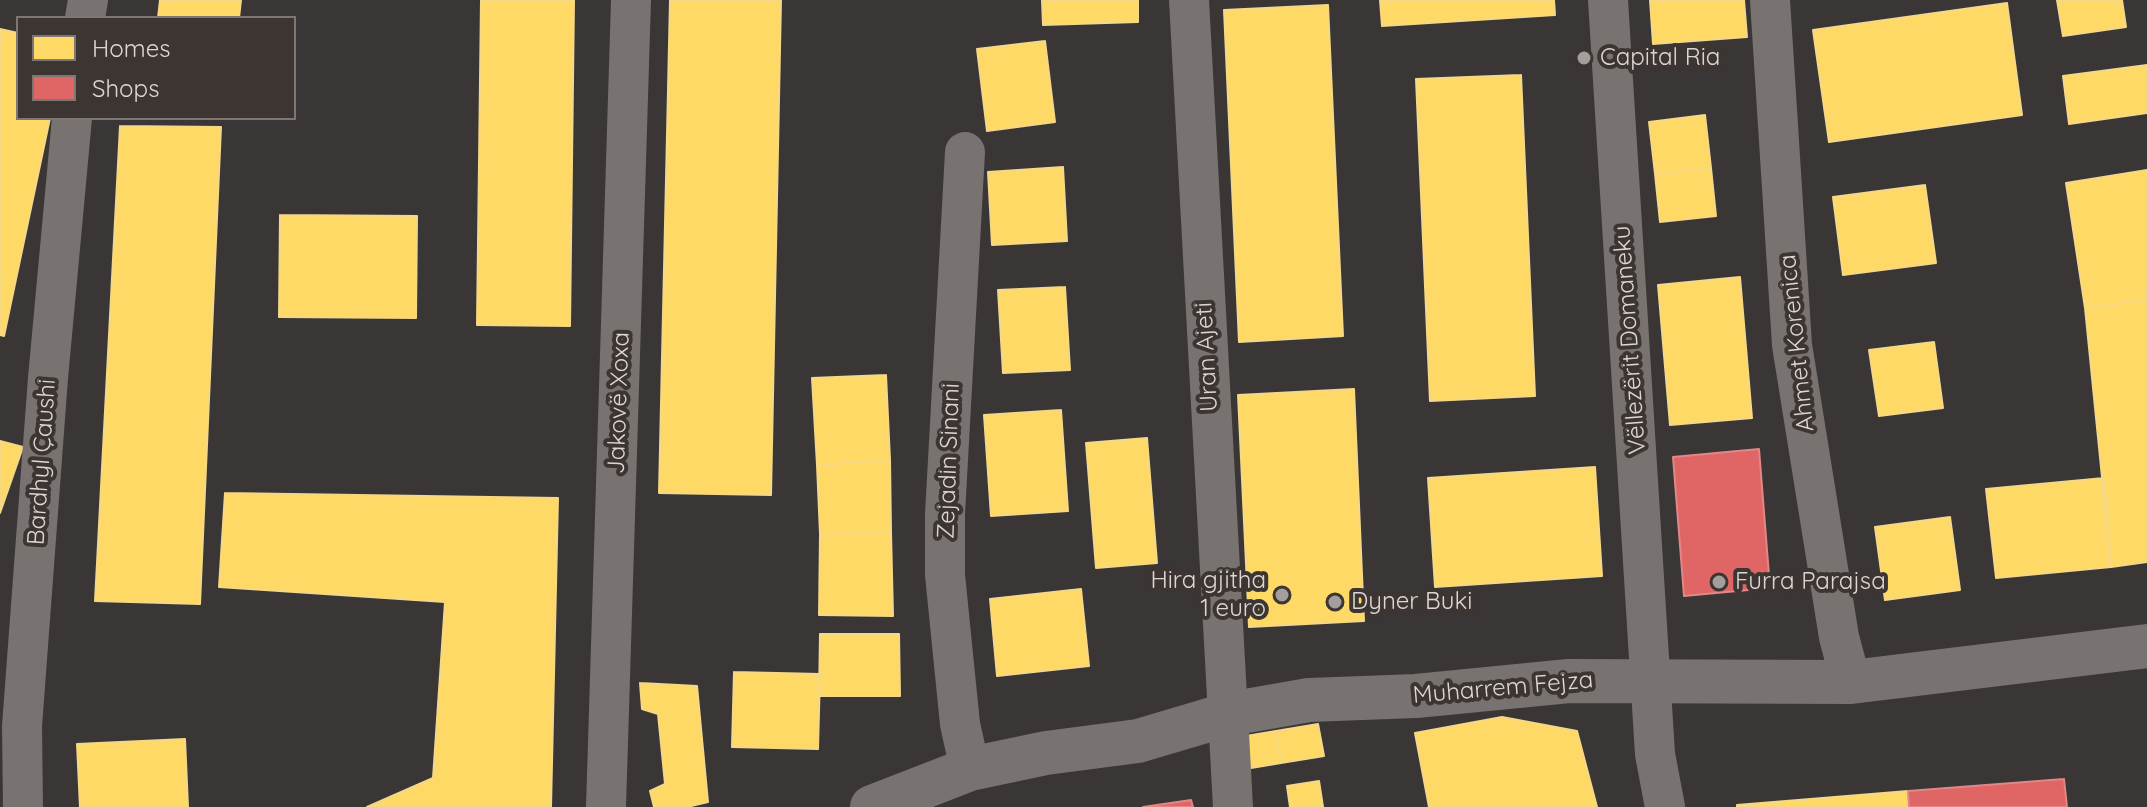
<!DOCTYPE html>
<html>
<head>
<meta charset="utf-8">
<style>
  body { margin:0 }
  #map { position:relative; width:2147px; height:807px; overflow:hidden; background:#3a3635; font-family:Quicksand,sans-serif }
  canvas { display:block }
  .legend { position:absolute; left:16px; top:16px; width:280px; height:104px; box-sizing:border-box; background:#3d3532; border:2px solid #7d7673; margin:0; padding:10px 14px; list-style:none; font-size:24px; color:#dcd7d5 }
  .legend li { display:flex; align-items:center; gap:16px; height:40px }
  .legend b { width:40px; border:2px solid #7d7673 }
</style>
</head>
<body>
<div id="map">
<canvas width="2147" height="807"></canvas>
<ul class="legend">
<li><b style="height:22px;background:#ffd966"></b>Homes</li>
<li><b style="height:22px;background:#e06666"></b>Shops</li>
</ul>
</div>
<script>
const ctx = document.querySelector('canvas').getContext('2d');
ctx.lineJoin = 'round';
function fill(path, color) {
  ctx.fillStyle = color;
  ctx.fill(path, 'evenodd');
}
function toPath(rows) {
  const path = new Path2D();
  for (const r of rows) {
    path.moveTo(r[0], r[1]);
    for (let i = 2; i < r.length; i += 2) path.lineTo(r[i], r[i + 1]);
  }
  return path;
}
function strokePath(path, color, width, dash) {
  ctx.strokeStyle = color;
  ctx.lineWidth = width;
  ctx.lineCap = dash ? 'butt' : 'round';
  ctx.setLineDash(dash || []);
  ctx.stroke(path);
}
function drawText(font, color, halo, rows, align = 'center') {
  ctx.font = font + ' Quicksand,sans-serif';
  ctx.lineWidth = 8;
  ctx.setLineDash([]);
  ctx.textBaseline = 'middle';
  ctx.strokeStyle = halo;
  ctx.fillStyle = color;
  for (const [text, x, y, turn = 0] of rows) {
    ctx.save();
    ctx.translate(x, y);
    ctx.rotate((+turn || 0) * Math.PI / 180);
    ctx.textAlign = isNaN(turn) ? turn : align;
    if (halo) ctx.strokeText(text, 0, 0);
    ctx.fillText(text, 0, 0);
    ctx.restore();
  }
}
const homes = toPath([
  [160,0,241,0,239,18,158,18,160,0],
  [481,0,574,0,570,326,477,325,481,0],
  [670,0,781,0,771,495,659,493,670,0],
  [1042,0,1138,0,1138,22,1043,25,1042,0],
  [1380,0,1554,0,1555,15,1382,26,1380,0],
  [1650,0,1744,0,1747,37,1653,44,1650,0],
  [2057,0,2122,0,2126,27,2063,36,2057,0],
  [2007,3,2022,115,1829,142,1813,30,2007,3],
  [1328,5,1343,336,1239,342,1224,10,1328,5],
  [0,29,18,33,18,118,50,118,4,336,0,335,0,29],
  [1045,41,1055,122,987,131,977,49,1045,41],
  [2147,65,2147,113,2069,124,2063,76,2147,65],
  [1521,75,1535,396,1430,401,1416,79,1521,75],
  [1705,115,1711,168,1655,174,1649,122,1705,115],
  [120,126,221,127,200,604,95,601,120,126],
  [1063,167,1067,241,992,245,988,172,1063,167],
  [1711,168,1716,216,1660,222,1655,174,1711,168],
  [2147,170,2147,300,2085,308,2066,183,2147,170],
  [1925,185,1936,263,1843,275,1833,197,1925,185],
  [280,215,417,216,416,318,279,317,280,215],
  [1740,277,1752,418,1670,425,1658,285,1740,277],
  [1065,287,1070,370,1003,373,998,290,1065,287],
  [2147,300,2147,562,2111,567,2085,308,2147,300],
  [1934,342,1943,408,1879,416,1869,350,1934,342],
  [886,375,890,460,817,465,812,378,886,375],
  [1354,389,1364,621,1249,627,1238,395,1354,389],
  [1061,410,1068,511,991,516,984,415,1061,410],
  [1147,438,1157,563,1096,568,1086,443,1147,438],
  [0,441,23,447,0,513,0,441],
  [890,460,891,532,820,534,817,465,890,460],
  [1595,467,1602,576,1435,587,1428,478,1595,467],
  [2104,478,2111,567,1996,578,1986,489,2104,478],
  [225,493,558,498,551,807,367,807,433,778,445,602,219,587,225,493],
  [1950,517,1960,590,1885,600,1875,527,1950,517],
  [891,532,893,616,819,615,820,534,891,532],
  [1081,589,1089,666,997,676,990,599,1081,589],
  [820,634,899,634,900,696,819,696,820,634],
  [734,672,820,674,818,749,732,747,734,672],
  [640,683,697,686,708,802,687,807,654,807,650,791,665,784,658,714,642,709,640,683],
  [1502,717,1577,731,1597,807,1429,807,1415,733,1502,717],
  [1318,724,1324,756,1281,763,1276,731,1318,724],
  [1276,731,1281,763,1245,769,1240,737,1276,731],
  [185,739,188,807,80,807,77,744,185,739],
  [1319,781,1323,807,1290,807,1287,786,1319,781],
  [1908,791,1909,807,1737,807,1737,805,1908,791]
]);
const shops = toPath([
  [1759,449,1770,588,1684,596,1673,457,1759,449],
  [2064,779,2067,807,1909,807,1908,791,2064,779],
  [1191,800,1193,807,1143,807,1191,800]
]);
const minor = toPath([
  [1189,0,1233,807],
  [1608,0,1655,754,1665,807],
  [1770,0,1792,345,1839,637,1851,682],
  [85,18,88,0],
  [965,152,945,514,945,575,960,724,970,769],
  [23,807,22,726,48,378,72,118],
  [606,807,631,0]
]);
const tertiary = toPath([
  [872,807,970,769,1046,753,1138,741,1229,714,1309,700,1416,696,1569,681,1851,682,2147,646]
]);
const markers = [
  [1584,58,8,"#a39f9d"],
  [1719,582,8,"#a39f9d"],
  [1282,595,8,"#a39f9d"],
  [1335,602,8,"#a39f9d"]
];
const poiNames = [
  ["Capital Ria",1600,58],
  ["Hira gjitha",1266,581,"right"],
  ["1 euro",1266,609,"right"],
  ["Furra Parajsa",1735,582],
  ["Dyner Buki",1351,602]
];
const streetNames = [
  ["Vëllezërit Domaneku",1630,340,-94],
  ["Ahmet Korenica",1797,343,-96],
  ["Uran Ajeti",1207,357,-93],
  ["Jakovë Xoxa",619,403,-88],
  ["Zejadin Sinani",949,461,-88],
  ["Bardhyl Çaushi",42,462,-86],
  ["Muharrem Fejza",1503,688,-5]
];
fill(homes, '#ffd966');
strokePath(homes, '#f4d887', 2);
fill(shops, '#e06666');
strokePath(shops, '#df8887', 2);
strokePath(minor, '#787270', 40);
strokePath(tertiary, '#787270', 44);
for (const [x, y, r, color] of markers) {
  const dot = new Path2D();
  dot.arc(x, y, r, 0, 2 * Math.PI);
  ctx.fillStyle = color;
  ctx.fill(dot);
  strokePath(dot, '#3d3532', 3);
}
drawText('24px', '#dcd7d5', '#3d3532', poiNames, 'left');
drawText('24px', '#dcd7d5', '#3d3532', streetNames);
</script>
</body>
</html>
